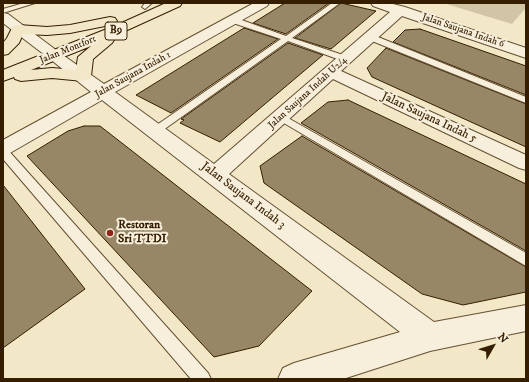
<!DOCTYPE html>
<html>
<head>
<meta charset="utf-8">
<style>
  body { margin:0 }
  #map { position:relative; width:529px; height:382px; overflow:hidden; background:#f2e7c7; font-family:"IM FELL DW Pica",serif }
  canvas { display:block }
  .frame { position:absolute; inset:0; border:4px solid #351e00; pointer-events:none }
  .north { position:absolute; left:473px; top:326px; width:40px; height:40px; -webkit-text-stroke:3px #f7efdb; paint-order:stroke; rotate:51deg; font-size:11px; font-weight:700; line-height:16px; text-align:center; color:#351e00 }
  .north::after { content:''; display:block; margin:auto; width:14px; height:18px; background:#351e00; clip-path:polygon(50% 0,100% 100%,50% 72%,0 100%) }
</style>
</head>
<body>
<div id="map">
<canvas width="529" height="382"></canvas>
<div class="frame"></div>
<div class="north">N</div>
</div>
<script>
const ctx = document.querySelector('canvas').getContext('2d');
ctx.lineJoin = 'round';
function fill(path, color) {
  ctx.fillStyle = color;
  ctx.fill(path, 'evenodd');
}
function toPath(rows) {
  const path = new Path2D();
  for (const r of rows) {
    path.moveTo(r[0], r[1]);
    for (let i = 2; i < r.length; i += 2) path.lineTo(r[i], r[i + 1]);
  }
  return path;
}
function strokePath(path, color, width, dash) {
  ctx.strokeStyle = color;
  ctx.lineWidth = width;
  ctx.lineCap = dash ? 'butt' : 'round';
  ctx.setLineDash(dash || []);
  ctx.stroke(path);
}
function drawText(font, color, halo, rows, align = 'center') {
  ctx.font = font + ' "IM FELL DW Pica",serif';
  ctx.lineWidth = 4;
  ctx.setLineDash([]);
  ctx.textBaseline = 'middle';
  ctx.strokeStyle = halo;
  ctx.fillStyle = color;
  for (const [text, x, y, turn = 0] of rows) {
    ctx.save();
    ctx.translate(x, y);
    ctx.rotate((+turn || 0) * Math.PI / 180);
    ctx.textAlign = isNaN(turn) ? turn : align;
    if (halo) ctx.strokeText(text, 0, 0);
    ctx.fillText(text, 0, 0);
    ctx.restore();
  }
}
const green = toPath([
  [443,3,526,3,526,10,524,10,512,24]
]);
const building = toPath([
  [285,3,329,3,286,34,253,23,285,3],
  [341,3,376,11,331,49,295,38,341,3],
  [244,28,278,39,171,113,136,95,244,28],
  [420,29,526,66,526,95,393,42,405,30,420,29],
  [288,43,323,55,220,142,180,123,184,120,181,119,288,43],
  [386,48,526,104,526,147,372,77,367,68,386,48],
  [348,100,526,184,526,251,301,123,328,102,348,100],
  [84,126,100,126,312,291,259,346,214,357,27,156,68,131,84,126],
  [302,136,526,267,526,292,463,305,422,294,264,183,260,166,302,136],
  [3,185,85,289,3,348,3,185]
]);
const service = toPath([
  [24,3,35,3,3,13,3,9,24,3],
  [145,3,152,3,145,9,142,7,145,3],
  [332,3,340,3,292,38,349,57,350,59,349,61,343,61,288,41,159,133,151,133,150,131,151,129,281,39,230,22,230,18,236,18,286,36,332,3],
  [367,35,373,35,526,97,526,103,367,39,367,35],
  [281,114,526,253,526,266,277,119,276,117,277,115,281,114],
  [3,148,7,149,208,373,211,379,191,379,3,159,3,148]
]);
const minor = toPath([
  [254,3,269,3,267,6,115,92,214,164,390,12,373,6,371,3,389,3,405,7,526,48,526,58,402,16,341,71,526,155,526,170,519,168,333,79,229,174,434,322,526,305,526,331,430,351,343,379,278,379,283,368,294,363,400,332,102,100,10,153,3,155,3,140,91,92,50,59,47,56,50,53,55,51,60,53,104,84,254,3]
]);
const tertiary = toPath([
  [3,13,8,14,60,53,63,56,60,59,55,61,50,59,3,23,3,13]
]);
const primary = toPath([
  [166,3,182,3,180,6,112,37,114,40,112,43,93,59,91,76,89,79,83,81,52,78,21,81,15,79,14,77,3,81,3,70,117,25,166,3],
  [91,46,78,57,76,70,52,68,31,70,91,46],
  [110,17,115,18,117,21,115,24,70,33,47,35,23,34,19,43,8,54,3,55,3,43,7,38,13,26,18,25,47,27,70,25,110,17]
]);
const markers = [
  [110,233,4,"#8f2418"]
];
const farStreetnames = [
  ["Jalan Saujana Indah 6",463,31,19],
  ["Jalan Montfort",68,50,-22],
  ["Jalan Saujana Indah 1",133,75,-29],
  ["Jalan Saujana Indah U2/4",308,93,-42]
];
const shields = [
  [116,31,22]
];
const shieldNames = [
  ["B9",116,31]
];
const streetNames = [
  ["Jalan Saujana Indah 5",429,118,25],
  ["Jalan Saujana Indah 3",243,196,37]
];
const poiNames = [
  ["Restoran",118,226],
  ["Sri TTDI",118,240]
];
fill(green, '#d2c5a5');
fill(building, '#978767');
strokePath(building, '#351e00', 1);
strokePath(service, '#645032', 2);
strokePath(minor, '#645032', 2);
strokePath(tertiary, '#645032', 2);
strokePath(primary, '#351e00', 2);
fill(service, '#f7efdb');
fill(minor, '#f7efdb');
fill(tertiary, '#f7efdb');
fill(primary, '#f2e7c7');
for (const [x, y, r, color] of markers) {
  const dot = new Path2D();
  dot.arc(x, y, r, 0, 2 * Math.PI);
  ctx.fillStyle = color;
  ctx.fill(dot);
  strokePath(dot, '#f7efdb', 1.5);
}
drawText('10px', '#351e00', '#f7efdb', farStreetnames);
for (const [x, y, w] of shields) {
  const box = new Path2D();
  box.roundRect(x - w / 2, y - 9, w, 18, 3);
  ctx.fillStyle = '#f7efdb';
  ctx.fill(box);
  strokePath(box, '#351e00', 1);
}
drawText('bold 11px', '#351e00', null, shieldNames);
drawText('12px', '#351e00', '#f7efdb', streetNames);
drawText('bold 12px', '#351e00', '#f7efdb', poiNames, 'left');
</script>
</body>
</html>
